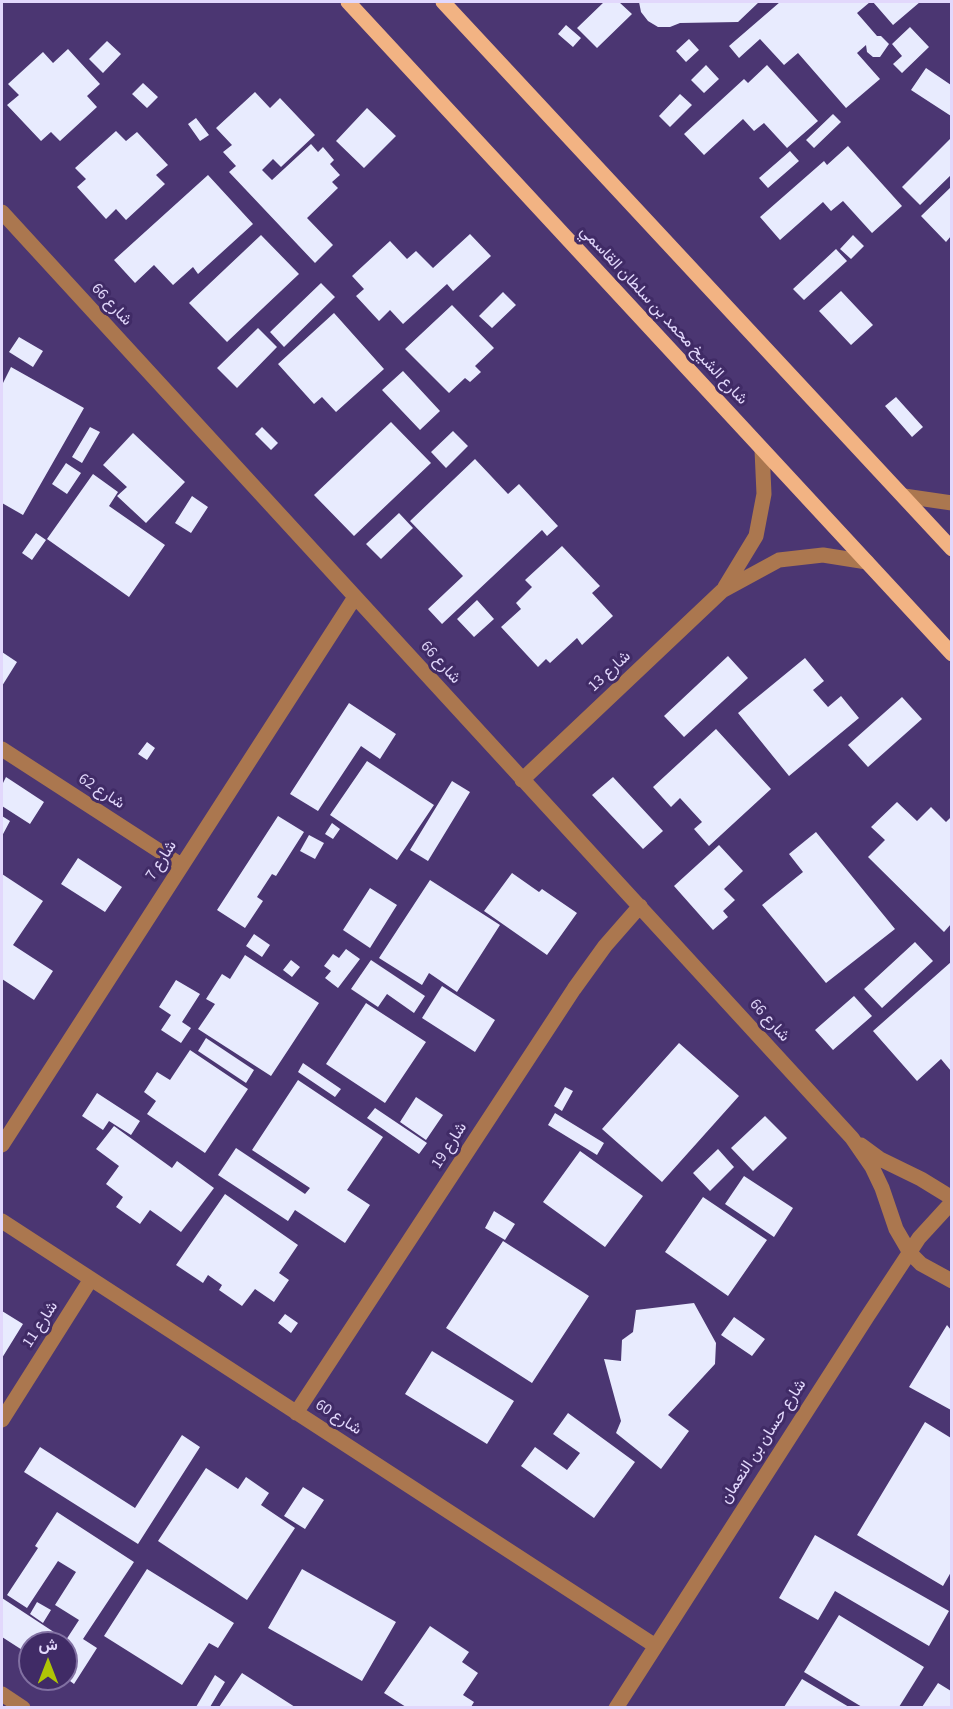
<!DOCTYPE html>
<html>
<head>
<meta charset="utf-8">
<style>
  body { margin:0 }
  #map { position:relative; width:953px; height:1709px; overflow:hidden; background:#4b3672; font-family:"Source Sans 3",Vazirmatn,sans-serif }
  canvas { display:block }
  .frame { position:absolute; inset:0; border:3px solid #e2d8fc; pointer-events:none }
  .north { position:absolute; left:18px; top:1631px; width:60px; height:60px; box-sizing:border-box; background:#402b66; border:2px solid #8170a2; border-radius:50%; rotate:0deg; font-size:16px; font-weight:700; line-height:24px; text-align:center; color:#e2d8fc }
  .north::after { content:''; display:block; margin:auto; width:21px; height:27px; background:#afc506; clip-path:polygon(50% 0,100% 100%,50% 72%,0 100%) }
</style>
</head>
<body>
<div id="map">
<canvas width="953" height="1709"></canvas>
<div class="frame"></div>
<div class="north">ش</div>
</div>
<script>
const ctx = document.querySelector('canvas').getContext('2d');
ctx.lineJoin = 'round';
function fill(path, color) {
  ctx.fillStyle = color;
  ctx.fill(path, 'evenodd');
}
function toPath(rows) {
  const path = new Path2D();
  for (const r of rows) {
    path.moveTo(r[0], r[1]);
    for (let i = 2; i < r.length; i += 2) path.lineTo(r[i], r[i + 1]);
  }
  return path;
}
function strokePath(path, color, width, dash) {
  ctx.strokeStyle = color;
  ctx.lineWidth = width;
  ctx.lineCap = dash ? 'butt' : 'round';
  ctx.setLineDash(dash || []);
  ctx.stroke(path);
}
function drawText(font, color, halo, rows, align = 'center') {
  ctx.font = font + ' "Source Sans 3",Vazirmatn,sans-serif';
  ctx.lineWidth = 6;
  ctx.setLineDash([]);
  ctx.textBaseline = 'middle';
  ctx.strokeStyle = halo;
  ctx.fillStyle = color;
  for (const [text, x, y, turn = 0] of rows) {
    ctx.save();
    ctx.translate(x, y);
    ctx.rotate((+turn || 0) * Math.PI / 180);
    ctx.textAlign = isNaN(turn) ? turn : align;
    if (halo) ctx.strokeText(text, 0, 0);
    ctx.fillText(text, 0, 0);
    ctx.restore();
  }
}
const building = toPath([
  [604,2,619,2,632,14,597,48,577,28],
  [639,2,759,2,738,22,680,23,670,27,658,27,648,21,641,12],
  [780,2,870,2,857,13,877,36,881,36,889,44,880,57,873,57,867,52,866,45,857,53,880,79,846,108,798,53,784,65,760,39,739,58,729,46],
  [873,2,920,2,893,25],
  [566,25,581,38,573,47,558,34],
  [910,27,929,47,902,73,893,64,902,56,892,44],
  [689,39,699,50,686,62,676,51],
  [107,41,121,54,103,73,89,59],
  [68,49,100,84,87,96,97,107,60,141,51,132,41,141,7,105,19,95,8,84,43,52,53,63],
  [706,65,719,79,704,93,691,80],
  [767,65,818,121,787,148,764,123,754,131,743,119,704,155,684,134,744,79,748,83],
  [926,68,951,85,951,116,911,90],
  [143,83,158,97,147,108,132,94],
  [255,92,270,108,280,98,315,135,281,167,273,159,262,170,272,180,311,144,318,152,323,147,334,160,330,164,340,175,332,182,338,188,307,218,333,245,315,263,229,172,236,166,223,152,232,145,216,128],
  [680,94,692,105,670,127,659,116],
  [367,108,396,136,364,168,336,141],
  [833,114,841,122,814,148,806,140],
  [196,118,209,135,200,141,188,124],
  [116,131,126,141,137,132,168,165,156,175,165,184,126,220,116,209,106,219,77,187,86,179,75,168],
  [951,138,951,175,920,205,902,187],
  [848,146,902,206,872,233,843,201,831,211,823,202,780,240,760,217,824,161,827,165],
  [790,151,799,161,768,188,759,178],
  [208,175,253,224,198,274,193,267,173,285,154,265,135,283,114,260],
  [951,187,951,236,946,242,921,216],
  [470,234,491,256,453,291,447,284,403,324,390,310,379,321,356,296,364,289,352,276,390,241,407,259,416,251,433,268],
  [261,235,299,274,227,342,189,303],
  [853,235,864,246,851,259,840,249],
  [836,249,847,261,804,300,793,289],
  [321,283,335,297,284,347,270,332],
  [841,291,873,325,851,345,819,311],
  [503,292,516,305,492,328,479,316],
  [452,305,494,348,475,366,481,372,470,382,465,378,449,393,405,349],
  [334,313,384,369,336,412,322,397,314,404,278,364],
  [258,328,277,347,237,388,217,368],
  [19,337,43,351,33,367,9,352],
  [11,367,84,408,23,515,2,503,2,385],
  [403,371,440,411,420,430,382,390],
  [896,397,923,427,912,437,885,406],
  [391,422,431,463,354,536,314,495],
  [90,427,100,432,82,463,72,457],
  [262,427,278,443,271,450,255,434],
  [453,431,468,446,446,468,431,452],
  [133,433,185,482,146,523,117,496,127,487,103,465],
  [475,459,508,494,519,484,558,526,547,536,542,530,442,624,428,609,463,576,410,521],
  [66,463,81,473,67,494,52,484],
  [93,474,118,492,109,506,165,545,129,597,47,539],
  [192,496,208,507,191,533,175,523],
  [399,513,413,528,381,559,366,544],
  [36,533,46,540,32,560,22,553],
  [562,546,600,586,592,593,613,616,582,645,577,638,550,663,546,659,538,667,501,627,521,609,516,603,532,587,525,580],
  [477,600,494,619,474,637,457,619],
  [2,652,17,662,2,686],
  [728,656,748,678,684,737,664,716],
  [805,658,824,681,813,690,828,707,841,696,859,718,789,776,738,713],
  [902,697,922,719,868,767,848,745],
  [349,703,396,734,380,759,361,746,318,811,290,794],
  [716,729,771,789,709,846,694,829,702,822,680,798,671,807,653,787],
  [147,742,155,748,147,760,138,754],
  [367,761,434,805,397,860,330,815],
  [6,777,44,802,30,824,2,806,2,785],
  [613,777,663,831,643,849,592,795],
  [452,781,470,792,428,861,410,850],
  [897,802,917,821,931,807,946,822,951,817,951,924,944,932,868,857,885,840,871,827],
  [2,816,10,821,2,836],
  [278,816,304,832,276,876,272,874,257,897,263,901,245,928,217,910],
  [332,823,340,829,333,839,325,834],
  [816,832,895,929,826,983,762,905,803,872,789,854],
  [309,835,324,843,315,859,300,851],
  [719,845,743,871,724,889,735,900,723,911,728,917,713,930,674,886],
  [78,858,122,887,105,912,61,884],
  [512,873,539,892,542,889,577,913,547,955,484,911],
  [2,874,43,901,13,945,53,971,34,1000,2,979],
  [430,880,500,925,457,992,429,973,422,985,379,958],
  [370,888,397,905,370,948,343,930],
  [254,934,270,945,262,957,246,946],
  [915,942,933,961,882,1008,864,989],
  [346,949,360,959,338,988,325,978,331,971,324,966,333,954,339,958],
  [245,955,319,1003,271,1076,198,1029,215,1004,206,999,222,974,230,979],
  [291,960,300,967,292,977,283,970],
  [371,960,425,996,414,1013,387,994,378,1007,351,989],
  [951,962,951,1071,941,1059,917,1081,873,1031],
  [176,980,200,994,182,1022,191,1028,181,1043,161,1030,171,1015,159,1007],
  [442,986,495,1020,475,1052,422,1018],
  [854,996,872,1016,833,1050,815,1030],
  [366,1003,426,1042,385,1103,326,1064],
  [206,1038,254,1070,246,1083,198,1051],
  [679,1043,739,1096,662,1182,602,1129],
  [190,1050,248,1089,205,1153,147,1114,156,1101,144,1092,157,1072,170,1080],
  [303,1063,341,1089,335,1097,298,1072],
  [298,1080,383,1137,347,1190,370,1205,345,1243,295,1210,288,1221,218,1175,236,1148,305,1194,310,1188,252,1150],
  [565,1087,573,1091,562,1111,554,1106],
  [97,1093,140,1121,131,1135,109,1121,103,1130,82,1116],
  [416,1097,443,1115,426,1140,400,1122],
  [375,1108,427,1143,419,1154,367,1118],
  [555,1113,604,1143,597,1155,548,1125],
  [765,1116,787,1138,753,1171,731,1148],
  [114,1126,172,1168,177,1161,214,1188,181,1232,150,1210,140,1224,116,1207,123,1197,106,1184,119,1166,96,1149],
  [718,1149,734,1167,710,1191,693,1173],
  [580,1151,643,1196,605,1247,543,1202],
  [744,1176,793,1208,774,1237,725,1204],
  [225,1194,298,1245,279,1273,289,1280,274,1302,255,1289,242,1306,219,1290,222,1285,208,1275,203,1283,176,1265],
  [703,1197,767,1240,728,1296,665,1252],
  [494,1211,515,1224,505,1240,485,1228],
  [503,1241,589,1296,532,1383,446,1328],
  [694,1303,716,1343,715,1364,668,1415,689,1431,661,1469,616,1433,621,1421,604,1359,621,1361,622,1340,633,1332,636,1310],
  [2,1311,23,1324,2,1358],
  [285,1314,298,1323,291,1333,278,1323],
  [734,1317,765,1339,752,1356,721,1335],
  [947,1325,951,1330,951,1410,909,1387],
  [432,1351,514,1401,487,1444,405,1394],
  [568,1413,635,1462,594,1518,521,1466,535,1447,567,1470,580,1453,553,1434],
  [925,1422,951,1438,951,1572,943,1586,857,1535],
  [182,1435,200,1447,138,1544,24,1472,40,1447,135,1508],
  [206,1468,238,1489,246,1477,269,1493,261,1505,295,1528,247,1600,158,1541],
  [303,1487,324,1500,305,1529,284,1516],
  [57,1512,134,1562,83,1639,97,1648,74,1684,66,1678,66,1643,30,1643,30,1655,2,1637,2,1598,66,1640,79,1620,55,1605,76,1572,58,1561,27,1608,7,1595,38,1548,35,1546],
  [815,1535,949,1611,929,1646,835,1591,818,1620,779,1598],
  [147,1569,234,1623,218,1648,209,1643,182,1685,104,1636],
  [302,1569,396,1622,362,1681,268,1628],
  [37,1602,51,1610,43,1623,30,1614],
  [839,1615,924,1667,899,1707,862,1707,804,1672],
  [430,1626,469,1652,462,1662,478,1673,463,1695,474,1702,471,1707,406,1707,384,1693],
  [242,1673,295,1707,219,1707],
  [215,1675,225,1682,210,1707,196,1707],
  [802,1679,849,1707,784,1707],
  [938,1683,951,1691,951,1707,922,1707]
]);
const minor = toPath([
  [2,212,852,1138,872,1167,882,1188,896,1229,910,1253,921,1264,952,1281],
  [904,496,952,503],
  [725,587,756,536,764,494,762,450],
  [2,749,181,865],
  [522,780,722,591,779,560,823,555,867,562],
  [2,1145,355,597],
  [861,1145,880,1159,921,1179,952,1198],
  [2,1221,654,1645],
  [296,1413,574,989,605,946,640,906],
  [2,1420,91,1279],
  [2,1694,23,1708],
  [616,1708,867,1317,919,1238,952,1202]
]);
const major = toPath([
  [348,2,952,654],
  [443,2,952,549]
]);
const streetNames = [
  ["شارع 66",111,305,47],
  ["شارع الشيخ محمد بن سلطان القاسمي",663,316,47],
  ["شارع 66",440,663,48],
  ["شارع 13",610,672,-43],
  ["شارع 62",101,792,33],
  ["شارع 7",162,861,-57],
  ["شارع 66",769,1021,48],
  ["شارع 19",450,1146,-57],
  ["شارع 11",41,1325,-57],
  ["شارع 60",338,1418,33],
  ["شارع حسان بن النعمان",764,1442,-57]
];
fill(building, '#e8ebfe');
strokePath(minor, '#ab774f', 15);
strokePath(major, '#f2b383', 15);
drawText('16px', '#e2d8fc', '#402b66', streetNames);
</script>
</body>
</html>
